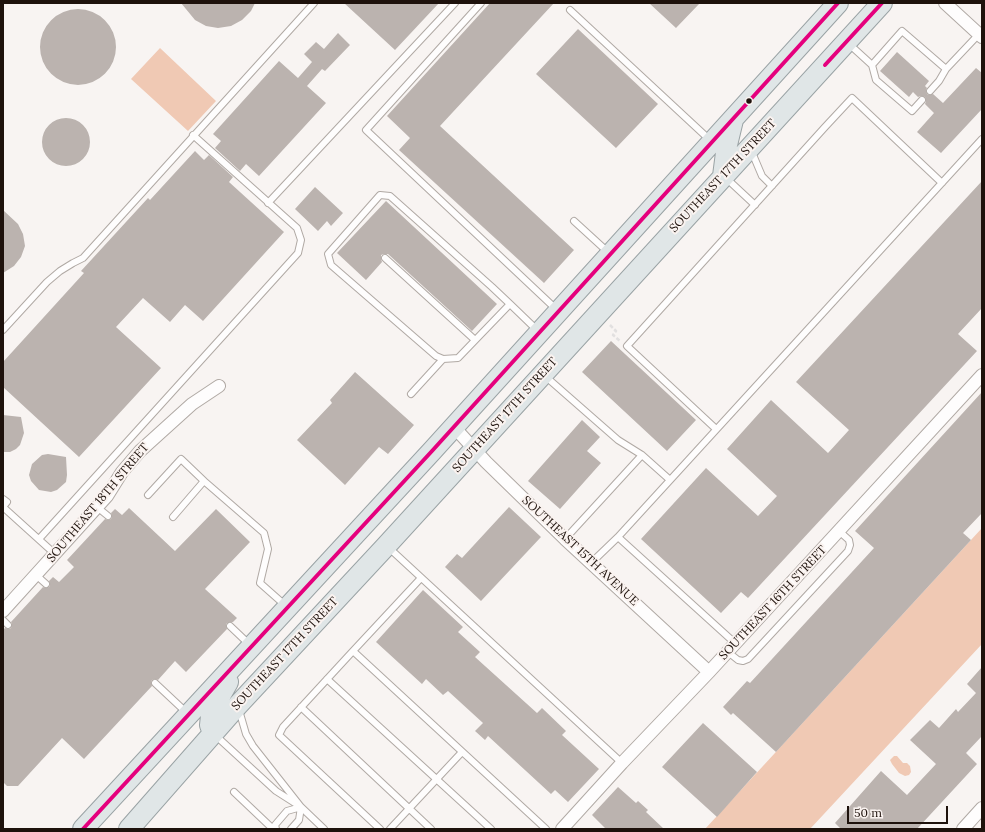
<!DOCTYPE html>
<html>
<head>
<meta charset="utf-8">
<style>
  body { margin:0 }
  #map { position:relative; width:985px; height:832px; overflow:hidden; background:#f8f4f2; font-family:Lora,serif }
  canvas { display:block }
  .frame { position:absolute; inset:0; border:4px solid #1e120c; pointer-events:none }
  .scale { position:absolute; left:847px; top:806px; width:101px; height:18px; box-sizing:border-box; border:2px solid #1e120c; border-top:0; padding-left:5px; font-size:12px; line-height:14px; white-space:nowrap; color:#1e120c; -webkit-text-stroke:3px #faf3f0; paint-order:stroke }
</style>
</head>
<body>
<div id="map">
<canvas width="985" height="832"></canvas>
<div class="frame"></div>
<div class="scale">50 m</div>
</div>
<script>
const ctx = document.querySelector('canvas').getContext('2d');
ctx.lineJoin = 'round';
function fill(path, color) {
  ctx.fillStyle = color;
  ctx.fill(path, 'evenodd');
}
function toPath(rows) {
  const path = new Path2D();
  for (const r of rows) {
    if (r.length === 3) {
      path.moveTo(r[0] + r[2], r[1]);
      path.arc(r[0], r[1], r[2], 0, 2 * Math.PI);
      continue;
    }
    path.moveTo(r[0], r[1]);
    for (let i = 2; i < r.length; i += 2) path.lineTo(r[i], r[i + 1]);
  }
  return path;
}
function strokePath(path, color, width, dash) {
  ctx.strokeStyle = color;
  ctx.lineWidth = width;
  ctx.lineCap = dash ? 'butt' : 'round';
  ctx.setLineDash(dash || []);
  ctx.stroke(path);
}
function drawText(font, color, halo, rows, align = 'center') {
  ctx.font = font + ' Lora,serif';
  ctx.lineWidth = 4;
  ctx.setLineDash([]);
  ctx.textBaseline = 'middle';
  ctx.strokeStyle = halo;
  ctx.fillStyle = color;
  for (const [text, x, y, turn = 0] of rows) {
    ctx.save();
    ctx.translate(x, y);
    ctx.rotate((+turn || 0) * Math.PI / 180);
    ctx.textAlign = isNaN(turn) ? turn : align;
    if (halo) ctx.strokeText(text, 0, 0);
    ctx.fillText(text, 0, 0);
    ctx.restore();
  }
}
const water = toPath([
  [160,48,216,101,188,131,131,79],
  [982,528,982,644,810,829,705,829],
  [894,756,897,756,903,763,907,763,910,766,911,772,909,775,905,776,899,773,892,764,890,760]
]);
const building = toPath([
  [181,3,255,3,251,11,242,20,231,26,218,28,206,26,195,20],
  [344,3,439,3,395,50],
  [490,3,554,3,440,126,574,250,544,283,399,150,410,138,387,116],
  [649,3,700,3,676,28],
  [78,47,38],
  [578,29,658,104,616,148,536,74],
  [338,33,350,45,325,71,322,69,307,86,326,103,259,176,246,164,240,171,215,148,221,141,213,134,279,61,298,78,312,62,304,54,316,42,324,49],
  [897,52,929,81,925,86,927,88,926,90,927,94,929,95,933,94,943,103,976,68,982,73,982,109,941,153,917,132,934,113,925,104,926,101,925,97,921,96,918,97,913,92,909,97,880,71],
  [66,142,24],
  [195,151,204,160,209,155,233,177,229,182,284,232,203,321,185,305,170,322,143,298,116,327,161,368,79,457,3,387,3,362,84,273,81,271,148,198,150,200],
  [982,181,982,308,958,334,977,351,748,598,741,592,721,613,641,539,706,468,758,516,777,496,727,449,771,400,828,453,849,430,796,382],
  [315,187,343,213,331,226,327,221,318,231,295,209],
  [386,201,497,304,472,331,388,254,384,254,381,255,381,259,382,262,366,280,337,253],
  [3,210,18,224,23,234,25,246,21,257,14,266,3,273],
  [611,341,696,420,667,451,582,372],
  [355,372,414,425,388,454,379,447,345,485,297,440,332,403,330,400],
  [982,392,982,513,963,533,971,540,776,752,733,713,731,715,723,707,747,681,750,683,874,548,855,531],
  [3,415,21,417,24,433,20,445,16,449,10,452,3,452],
  [582,420,600,437,587,451,601,463,560,509,528,481],
  [48,454,66,457,67,475,66,482,57,490,51,492,39,490,31,481,29,475,32,464,42,455],
  [509,507,541,537,481,601,445,567,457,554,462,558],
  [129,508,175,551,216,509,250,542,205,589,237,618,233,622,227,623,226,625,227,629,186,672,175,661,158,680,156,679,152,680,151,682,152,686,84,759,62,738,18,786,7,786,3,782,3,630,5,628,9,629,11,628,12,624,11,622,43,587,45,588,49,587,50,585,49,581,53,577,59,582,74,567,67,560,105,519,108,520,111,519,112,516,111,513,115,509,122,515],
  [423,590,463,627,458,632,480,652,475,657,537,713,542,708,566,731,562,735,599,769,568,802,555,790,551,794,488,736,485,740,475,731,483,723,448,691,443,695,426,679,422,684,376,642],
  [982,667,982,736,966,753,977,764,917,829,841,829,835,823,881,771,907,795,936,764,910,740,930,720,939,728,956,709,958,712,976,693,967,684],
  [703,723,757,772,717,817,662,767],
  [618,787,636,803,638,801,648,810,646,812,664,829,606,829,592,815]
]);
const path = toPath([
  [610,325,616,331,613,335,620,341]
]);
const lane = toPath([
  [481,3,366,130,557,310],
  [570,10,711,141],
  [849,44,872,65,902,31,946,69,980,33],
  [872,65,876,80,912,111,922,100],
  [930,91,939,81,946,69],
  [751,150,762,176,772,186],
  [726,178,755,205],
  [268,203,455,3],
  [574,221,609,253],
  [385,258,475,340],
  [510,304,458,358,443,359,436,356,331,265,328,254,380,195,390,196,492,287,510,304,538,331],
  [3,330,47,282,60,271,73,263,83,258,314,3],
  [545,376,618,440,642,455,670,480],
  [411,394,443,359],
  [716,429,627,346,825,127,852,98,942,183],
  [148,495,181,459,204,481],
  [3,499,7,502,3,507],
  [3,507,55,554],
  [97,507,108,516],
  [173,517,204,481,264,533,268,549,260,583,286,606],
  [618,537,736,644],
  [39,539,298,253,301,240,297,228,193,135],
  [565,539,642,455],
  [388,547,622,763],
  [591,563,618,537,982,139],
  [36,575,46,584],
  [421,578,353,651,546,829],
  [3,620,8,625],
  [230,626,250,645],
  [353,651,283,727,279,735,380,829],
  [728,652,738,660,743,661,748,659,848,551,850,545,849,540,839,531],
  [327,679,491,829],
  [155,683,187,713],
  [301,707,431,829],
  [239,710,246,734,253,746,301,807,299,820,291,829],
  [215,735,276,791,301,807,324,829],
  [234,792,273,829],
  [276,829,275,825,287,811,301,807],
  [390,829,462,752]
]);
const street = toPath([
  [945,3,982,37],
  [454,427,486,462,565,539,709,672],
  [3,611,107,496,122,472,140,451,192,404,219,386],
  [562,829,622,763,709,672,982,375],
  [963,829,982,808]
]);
const primary = toPath([
  [723,176,727,145,733,120],
  [213,733,210,725,211,716,216,703,228,682],
  [83,829,432,451,838,3],
  [129,829,238,705,386,546,882,3]
]);
const bus1 = toPath([
  [825,65,882,3],
  [83,829,432,451,838,3]
]);
const markers = [
  [749,101,3.5,"#1e120c"]
];
const streetNames = [
  ["SOUTHEAST 17TH STREET",723,176,-47],
  ["SOUTHEAST 17TH STREET",505,415,-48],
  ["SOUTHEAST 18TH STREET",98,503,-50],
  ["SOUTHEAST 15TH AVENUE",580,551,43],
  ["SOUTHEAST 16TH STREET",773,603,-47],
  ["SOUTHEAST 17TH STREET",285,654,-47]
];
fill(water, '#f0c9b4');
fill(building, '#bbb3af');
strokePath(lane, '#b0a9a4', 8);
strokePath(street, '#b0a9a4', 14);
strokePath(primary, '#9aa3a5', 22);
strokePath(path, '#e2e0e0', 2.5, [4, 2]);
strokePath(lane, '#fefdfd', 6);
strokePath(street, '#fefdfd', 12);
strokePath(primary, '#e0e6e7', 20);
strokePath(bus1, '#e5007d', 4);
for (const [x, y, r, color] of markers) {
  const dot = new Path2D();
  dot.arc(x, y, r, 0, 2 * Math.PI);
  ctx.fillStyle = color;
  ctx.fill(dot);
  strokePath(dot, '#faf3f0', 1.5);
}
drawText('12px', '#1e120c', '#faf3f0', streetNames);
</script>
</body>
</html>
